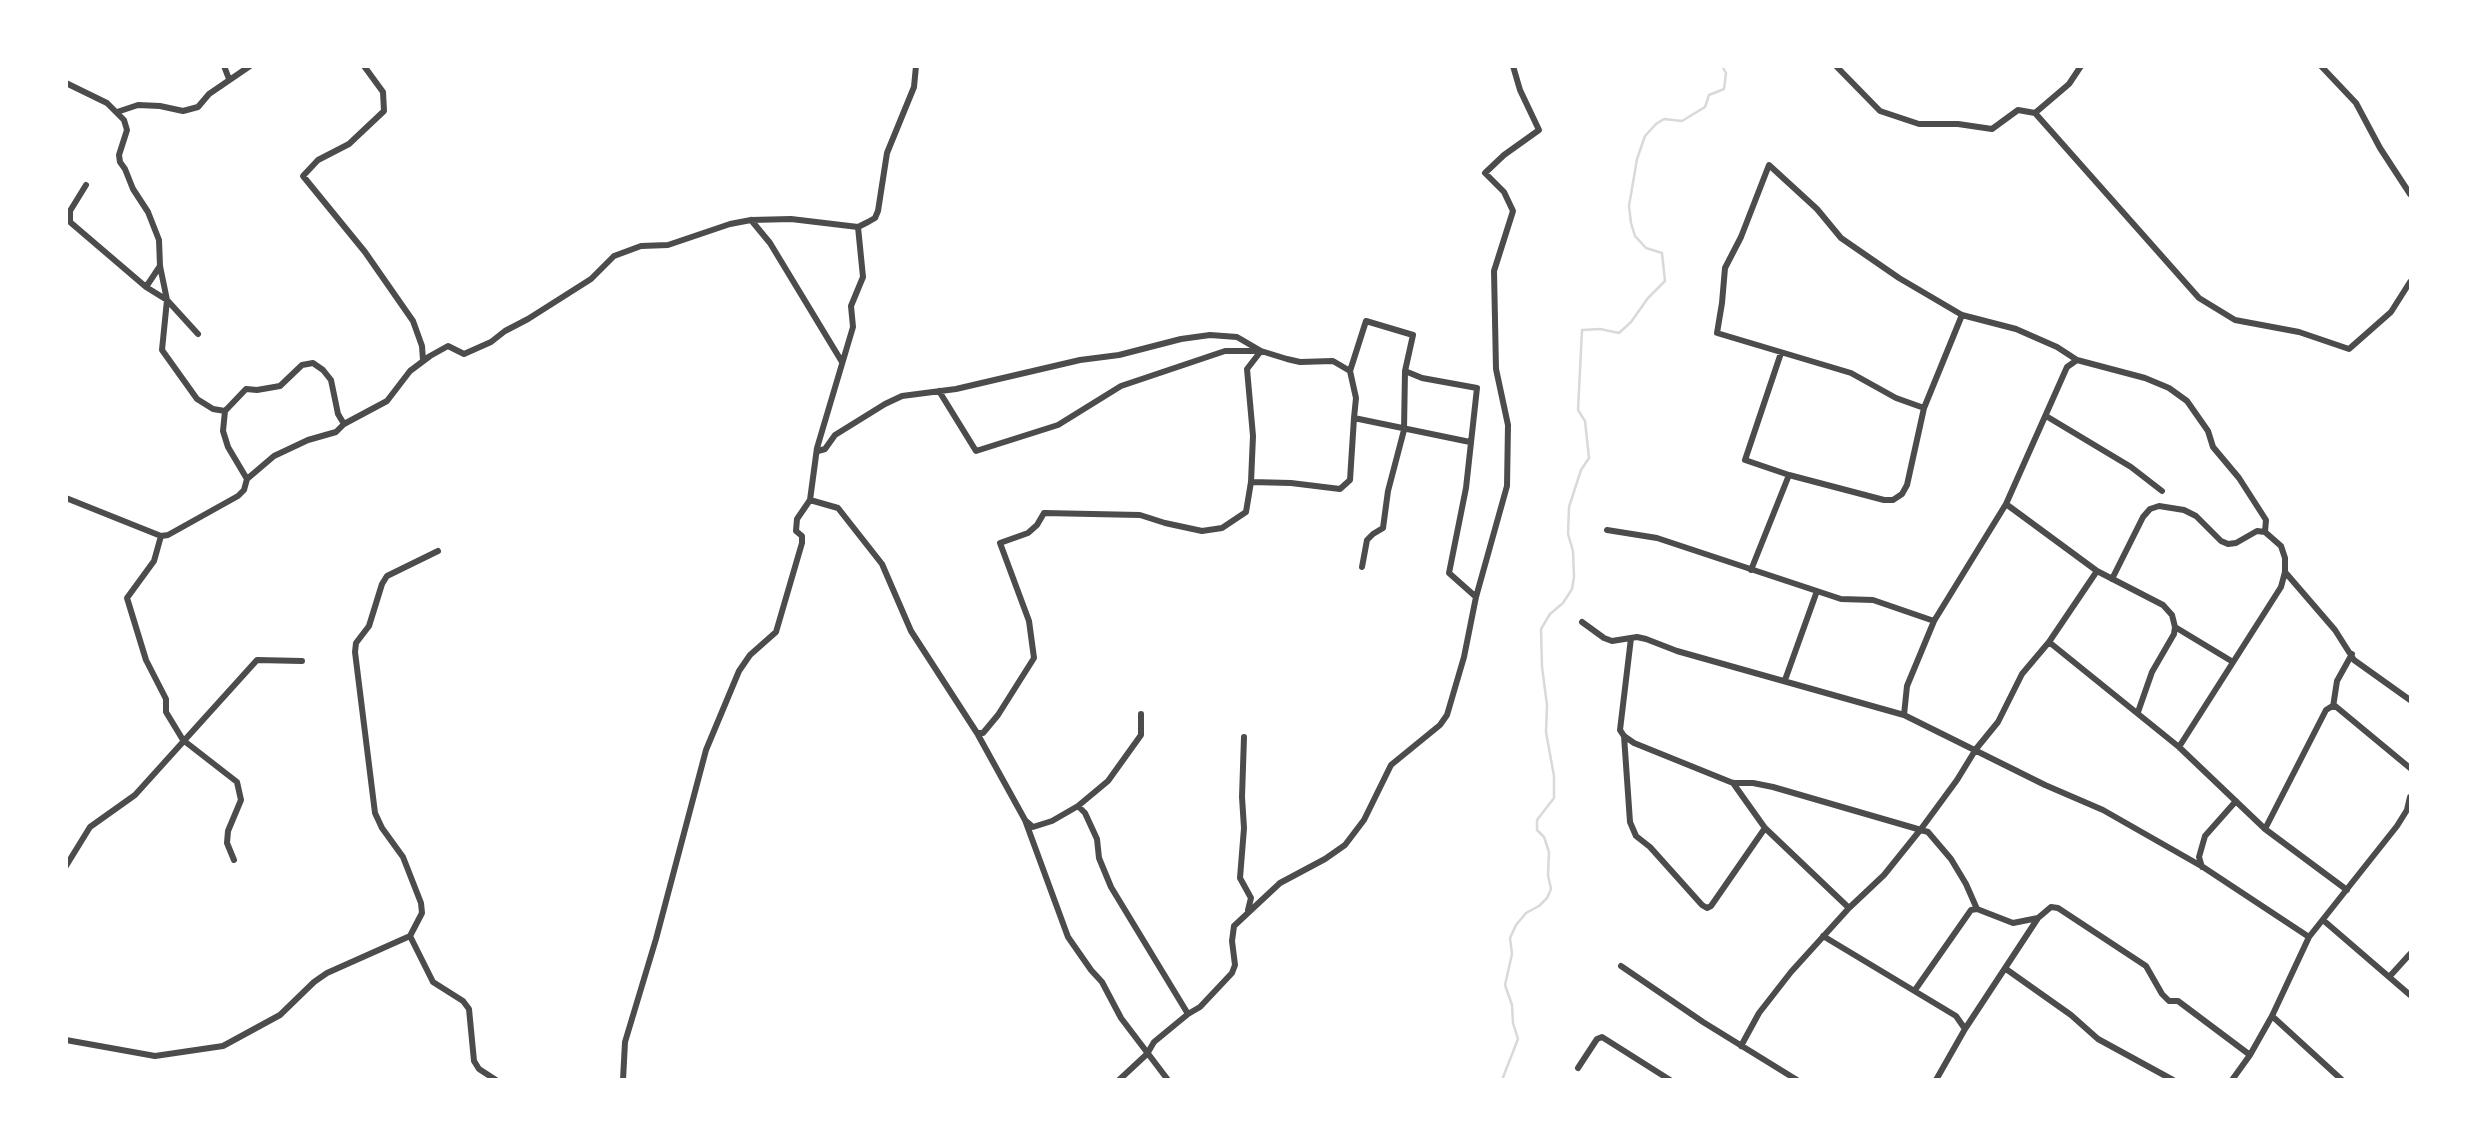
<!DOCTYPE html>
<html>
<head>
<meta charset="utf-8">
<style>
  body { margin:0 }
  #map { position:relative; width:2477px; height:1146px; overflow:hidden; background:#fff; font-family:"Varela Round",sans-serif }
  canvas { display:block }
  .frame { position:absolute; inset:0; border:68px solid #fff; pointer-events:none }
</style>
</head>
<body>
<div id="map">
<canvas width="2477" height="1146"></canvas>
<div class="frame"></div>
</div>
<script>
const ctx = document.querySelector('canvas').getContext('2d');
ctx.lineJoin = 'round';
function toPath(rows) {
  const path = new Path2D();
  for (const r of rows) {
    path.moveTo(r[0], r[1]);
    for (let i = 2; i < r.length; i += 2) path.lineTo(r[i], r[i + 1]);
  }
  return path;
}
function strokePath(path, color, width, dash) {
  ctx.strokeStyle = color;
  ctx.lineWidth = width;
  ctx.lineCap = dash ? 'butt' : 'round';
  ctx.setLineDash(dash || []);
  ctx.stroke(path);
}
const stream = toPath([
  [1502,1080,1518,1039,1513,1023,1512,1005,1505,985,1512,954,1510,938,1516,925,1526,913,1539,906,1547,898,1551,889,1548,875,1549,852,1544,837,1537,830,1537,820,1554,798,1554,776,1546,732,1547,705,1542,667,1541,629,1550,614,1563,603,1572,589,1574,577,1573,551,1568,534,1569,507,1581,470,1589,458,1585,421,1578,410,1582,330,1600,329,1619,333,1631,322,1648,298,1665,281,1662,253,1646,248,1635,236,1631,223,1629,206,1637,159,1645,136,1656,124,1664,119,1682,121,1705,107,1709,95,1724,89,1726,73,1722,66]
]);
const minor = toPath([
  [224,66,229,79],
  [364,66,383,92,384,111,349,144,318,160,303,176,365,252,413,321,422,346,423,360],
  [1836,66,1880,111,1919,124,1958,124,1992,129,2018,110,2035,113,2199,298,2235,320,2299,332,2349,349,2391,312,2410,282],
  [2321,66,2356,103,2380,148,2410,194],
  [66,83,107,103,124,120,127,130,119,155,120,162,125,169,133,189,148,212,159,240,160,266,167,300,162,350,197,399,213,409,225,411],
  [117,112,138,105,160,106,183,111,198,107,209,94,250,66],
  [2035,113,2069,84,2081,66],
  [86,185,70,211,70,222,146,287,167,300,198,334],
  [751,220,770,243,842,362],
  [146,287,160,266],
  [1261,351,1247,369,1253,436,1251,482,1291,483,1340,489,1350,480,1354,418],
  [1781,353,1745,460,1789,475,1884,500,1893,500,1902,494,1907,485,1924,408,1962,315],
  [1350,371,1356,398,1354,418,1470,442],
  [939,391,976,451,1058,425,1121,386,1225,351,1259,351],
  [1924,408,1896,398,1851,373,1717,333,1722,303,1725,268,1741,237,1769,165,1817,209,1841,238,1899,278,1962,315,2016,329,2057,347,2077,360],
  [2046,416,2131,467,2162,491],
  [818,451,825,449,835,435,885,404,902,396,956,389,1080,360,1119,355,1181,339,1210,335,1237,337,1261,351,1287,359,1300,362,1333,361,1350,371,1366,321,1413,335,1405,371,1422,378,1477,388,1466,488,1449,573,1476,597,1464,657,1447,715,1440,725,1391,765,1364,820,1345,845,1325,859,1280,883,1234,926,1232,941,1235,965,1232,973,1200,1007,1188,1014,1154,1042,1147,1054,1119,1080],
  [247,479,228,447,223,431,225,411,246,389,257,390,280,386,302,365,313,363,323,370,331,380,338,414,344,424],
  [66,498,161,536,168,535,238,496,244,490,247,479,274,456,308,440,336,432,344,424,387,401,410,371,430,356,448,346,464,354,491,342,505,331,528,319,591,279,614,256,641,246,668,245,730,224,751,220,791,219,858,227,868,222,875,218,878,211,887,153,914,87,916,66],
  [810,500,838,508,882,564,911,631,977,733,1025,820,1068,937,1091,970,1102,982,1121,1018,1168,1080],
  [2006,504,2097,571,2163,605,2172,615,2175,627,2174,634,2152,672,2138,712],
  [1607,530,1657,538,1841,599,1873,600,1934,621],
  [161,536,154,561,127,598,146,660,166,699,166,712,183,740,237,782,241,800,228,831,227,843,234,860],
  [1362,567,1367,540,1373,534,1383,528,1388,491,1404,430,1405,371],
  [1751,570,1789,475],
  [2285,572,2335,630,2354,660,2410,700],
  [2112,579,2143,517,2150,509,2159,506,2184,510,2196,516,2221,541,2228,544,2236,543,2257,531,2265,532,2281,546,2285,558,2285,572,2281,587,2179,747],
  [1476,597,1507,486,1508,425,1496,369,1494,271,1513,211,1504,192,1485,173,1504,155,1539,130,1520,90,1513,66],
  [1582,622,1604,638,1612,641,1637,637,1646,639,1677,651,1904,715,2045,785,2103,810,2203,867,2309,937],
  [2175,627,2233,662],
  [1631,638,1620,730,1624,736,1634,743,1733,783,1753,783,1773,787,1928,832,1951,859,1966,884,1977,909],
  [2049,642,2179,747,2265,829,2347,890],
  [1785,680,1817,591],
  [2333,707,2337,681,2352,654],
  [1904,715,1907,686,1934,621,2006,504,2067,367,2077,360,2145,378,2169,388,2187,401,2208,431,2213,447,2239,478,2266,520,2265,532],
  [977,733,983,733,998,715,1034,658,1029,621,1000,543,1028,533,1037,525,1044,513,1140,515,1165,523,1202,531,1222,528,1246,512,1251,482],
  [1624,736,1630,822,1636,836,1650,847,1702,905,1707,908,1711,906,1765,828],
  [1244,737,1242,797,1244,828,1240,878,1251,898,1248,910],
  [1733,783,1765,828,1849,908],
  [1078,806,1085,813,1097,839,1099,858,1111,887,1188,1014],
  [1026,821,1033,827,1052,821,1078,806,1108,781,1141,735,1141,714],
  [2265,829,2326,710,2334,705,2410,768],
  [66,866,90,827,135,795,257,660,302,661],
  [2202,867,2199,857,2205,836,2236,801],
  [2323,920,2410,995],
  [410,936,433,982,463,1001,469,1009,474,1061,479,1069,496,1080],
  [1823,936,1956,1016,1965,1029,1936,1080],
  [1621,966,1703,1022,1797,1080],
  [2006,969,2071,1015,2098,1039,2173,1080],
  [2390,976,2410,954],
  [1915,990,1971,910,1977,909,2013,923,2038,918,2051,907,2058,908,2146,966,2162,994,2169,1001,2178,1001,2250,1055],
  [2272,1016,2342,1080],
  [1965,1029,2038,918],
  [66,1040,155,1056,223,1046,280,1015,314,982,327,973,410,936,422,913,421,903,403,857,382,828,375,813,355,652,356,643,369,626,382,584,387,576,438,551],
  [1741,1046,1759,1013,1791,972,1849,908,1884,875,1921,829,1957,780,1976,749,1998,722,2022,674,2049,642,2097,571],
  [1578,1068,1597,1039,1602,1037,1670,1080],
  [623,1080,625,1042,656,939,706,750,739,671,750,655,776,632,802,543,802,536,796,531,797,519,810,500,817,448,853,327,851,306,863,277,858,227],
  [2232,1080,2250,1055,2272,1016,2309,937,2397,826,2407,810,2410,797]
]);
strokePath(stream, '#d9d9d9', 2.5);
strokePath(minor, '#4c4c4c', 6);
</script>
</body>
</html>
